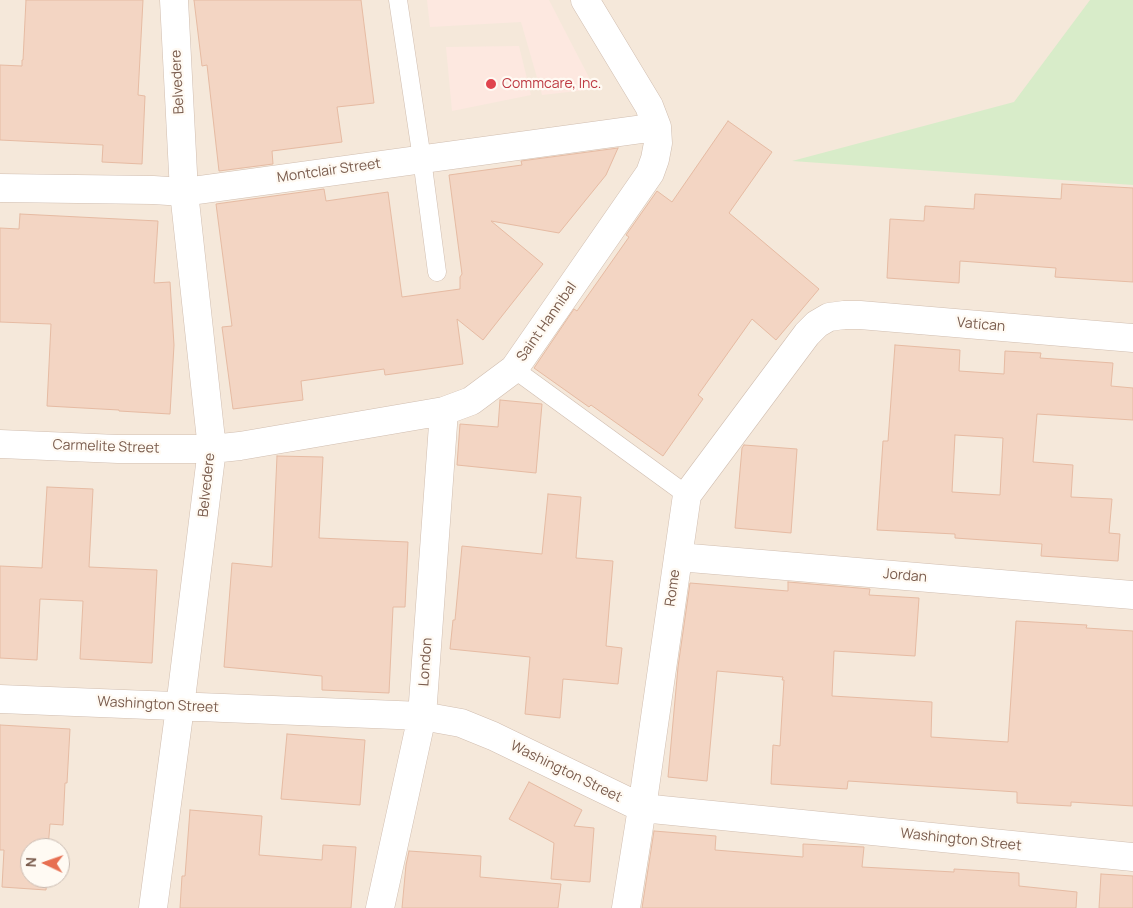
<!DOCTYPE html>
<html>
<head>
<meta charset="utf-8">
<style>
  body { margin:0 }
  #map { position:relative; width:1133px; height:908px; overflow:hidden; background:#fdf6ec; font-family:Manrope,sans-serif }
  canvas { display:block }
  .north { position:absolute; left:20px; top:838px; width:50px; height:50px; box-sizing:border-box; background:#fffaf3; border:1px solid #cabbb1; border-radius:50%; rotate:273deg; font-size:14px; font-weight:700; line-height:20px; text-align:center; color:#7a5c4d }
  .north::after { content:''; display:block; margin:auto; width:18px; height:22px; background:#e76f51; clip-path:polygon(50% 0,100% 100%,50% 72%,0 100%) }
</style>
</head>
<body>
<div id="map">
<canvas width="1133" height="908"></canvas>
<div class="north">N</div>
</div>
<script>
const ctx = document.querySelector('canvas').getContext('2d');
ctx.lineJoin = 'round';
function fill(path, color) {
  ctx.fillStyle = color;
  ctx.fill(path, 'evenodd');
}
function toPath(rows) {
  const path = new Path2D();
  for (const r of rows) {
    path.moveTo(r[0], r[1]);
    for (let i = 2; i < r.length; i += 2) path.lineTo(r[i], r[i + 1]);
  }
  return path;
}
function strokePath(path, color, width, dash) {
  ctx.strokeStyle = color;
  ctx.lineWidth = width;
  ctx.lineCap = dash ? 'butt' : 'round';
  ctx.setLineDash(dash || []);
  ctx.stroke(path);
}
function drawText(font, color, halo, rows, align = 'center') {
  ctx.font = font + ' Manrope,sans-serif';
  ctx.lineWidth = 4.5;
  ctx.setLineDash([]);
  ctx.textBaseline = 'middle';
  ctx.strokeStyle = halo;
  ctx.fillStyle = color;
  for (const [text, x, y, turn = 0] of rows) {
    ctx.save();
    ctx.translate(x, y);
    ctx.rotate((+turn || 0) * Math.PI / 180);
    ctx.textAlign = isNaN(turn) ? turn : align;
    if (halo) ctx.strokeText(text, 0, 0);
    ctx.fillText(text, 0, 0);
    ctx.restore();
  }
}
const residential = toPath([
  [0,0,1133,0,1133,908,0,908],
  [30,848,60,848,60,878,30,878]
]);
const commercial = toPath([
  [427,0,549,0,595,89,542,95,521,22,430,27],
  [519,46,531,95,452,111,446,47]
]);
const green = toPath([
  [1090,0,1133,0,1133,185,792,161,1014,102]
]);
const building = toPath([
  [26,0,143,0,138,95,145,96,142,164,102,162,103,145,0,140,0,65,22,66,22,60,23,60,26,0],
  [194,0,361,0,374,103,337,107,342,142,272,151,273,164,219,171,207,65,202,66,194,0],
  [728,121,772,152,729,213,819,289,776,340,752,319,698,395,703,399,663,456,591,405,589,407,534,368,574,309,577,311,629,237,626,235,657,191,672,202,728,121],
  [618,148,606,175,559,233,491,221,543,264,483,340,457,319,463,364,385,375,384,369,301,381,303,400,233,409,222,327,232,326,216,204,324,189,326,201,388,192,402,297,460,289,460,277,462,274,449,175,522,165,521,161,618,148],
  [1062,184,1133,188,1133,282,1055,277,1056,268,960,261,959,283,887,278,890,219,924,221,925,206,974,209,975,194,1061,199,1062,184],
  [20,214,158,221,154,283,170,282,174,345,170,414,119,411,119,410,47,406,51,324,0,322,0,228,19,229,20,214],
  [895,345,960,350,959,371,1004,374,1005,351,1041,353,1040,358,1113,363,1111,386,1133,388,1133,420,1037,414,1033,462,1073,465,1071,497,1112,499,1109,533,1120,534,1118,561,1041,556,1042,544,955,538,955,534,877,530,883,441,888,441,895,345],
  [955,435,1003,438,1000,495,952,492,955,435],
  [500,400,542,404,536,473,457,465,460,424,498,427,500,400],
  [744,445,797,449,791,533,735,528,742,448,744,445],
  [277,456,323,457,319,538,408,542,405,607,393,607,389,693,322,690,322,676,224,667,232,563,272,567,277,456],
  [47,487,93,489,89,567,157,570,152,663,80,659,83,601,40,599,37,660,0,658,0,566,42,568,47,487],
  [548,494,581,497,576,558,613,561,606,646,622,648,618,684,563,679,560,718,525,714,530,657,450,649,453,620,455,620,462,546,542,554,548,494],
  [788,582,870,589,869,595,919,598,915,656,834,651,832,696,932,702,931,737,1008,742,1016,621,1087,625,1086,628,1133,631,1133,806,1071,802,1071,806,1017,803,1017,792,848,781,847,789,771,784,773,745,780,746,784,680,782,680,783,677,717,671,707,781,668,777,678,667,690,583,788,591,788,582],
  [0,725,70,729,67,783,65,783,63,825,50,824,48,848,30,848,30,878,47,878,46,890,2,887,4,850,0,850,0,725],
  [287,734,365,740,360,805,281,799,287,734],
  [529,782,582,810,574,826,594,828,590,882,551,879,554,843,509,819,529,782],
  [190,810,262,816,259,855,322,860,323,845,356,847,351,908,180,908,182,876,185,876,190,810],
  [654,831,716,836,715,850,803,857,803,844,864,847,862,867,954,872,954,869,1019,873,1019,886,1077,892,1076,908,642,908,654,831],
  [409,851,481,856,480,877,561,884,558,908,402,908,406,865,409,851],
  [1101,874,1133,876,1133,908,1099,908,1101,874]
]);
const service = toPath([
  [398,0,422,159,437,272],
  [514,369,687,495]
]);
const minor = toPath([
  [0,188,153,190,184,192,657,127],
  [0,444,118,449,212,449,240,446,444,411,471,401,514,369,650,173,655,159,658,143,657,127,649,106,585,0],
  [678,557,1133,595],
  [0,699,422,716,461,723,493,736,642,808,1133,857],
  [153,908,180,707,212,449,184,192,174,0],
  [380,908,422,716,444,411],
  [626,908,642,808,687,495,807,334,817,324,829,317,844,315,860,315,1133,338]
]);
const markers = [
  [491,84,6,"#e0444e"]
];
const streetNames = [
  ["Belvedere",178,82,-93],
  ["Montclair Street",329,171,-8],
  ["Saint Hannibal",547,322,-55],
  ["Vatican",981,325,5],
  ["Carmelite Street",106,447,2],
  ["Belvedere",207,485,-84],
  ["Jordan",905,576,5],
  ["Rome",673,588,-82],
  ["London",426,662,-86],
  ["Washington Street",158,705,3],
  ["Washington Street",566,772,26],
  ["Washington Street",961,840,6]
];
const healthNames = [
  ["Commcare, Inc.",502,84]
];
fill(residential, '#f5e8da');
fill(commercial, '#fde8e0');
fill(green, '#d8ecc9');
fill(building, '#f3d5c3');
strokePath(building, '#e6bba3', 1);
strokePath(service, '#d1beb0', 19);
strokePath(minor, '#d1beb0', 29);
strokePath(service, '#fff', 18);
strokePath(minor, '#fff', 28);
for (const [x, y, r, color] of markers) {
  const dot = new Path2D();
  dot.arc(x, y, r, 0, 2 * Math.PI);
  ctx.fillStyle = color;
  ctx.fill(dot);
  strokePath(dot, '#fffaf3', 2);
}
drawText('14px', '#7a5c4d', '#fffaf3', streetNames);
drawText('14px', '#be3a42', '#fffaf3', healthNames, 'left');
</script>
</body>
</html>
